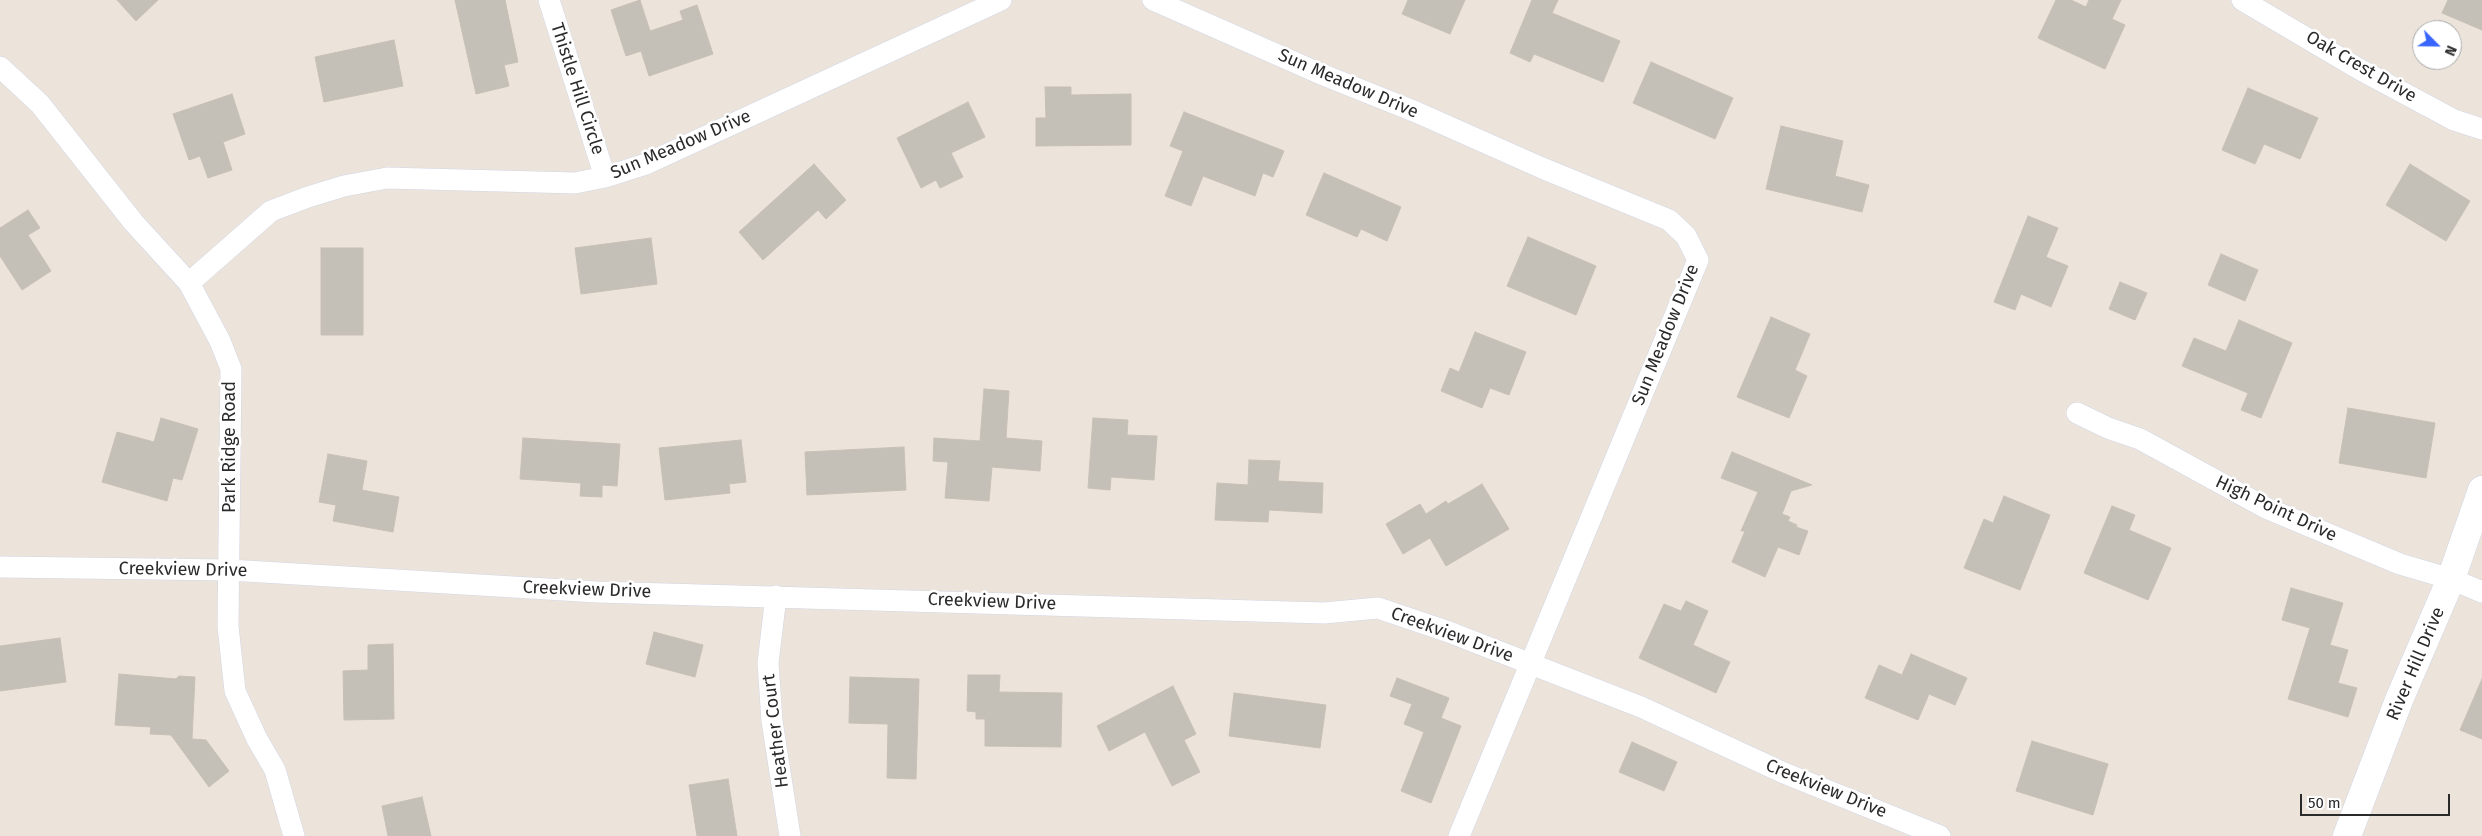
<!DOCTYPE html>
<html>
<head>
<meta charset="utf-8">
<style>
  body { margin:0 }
  #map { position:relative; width:2482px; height:836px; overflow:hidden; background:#ece4db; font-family:"Fira Sans",sans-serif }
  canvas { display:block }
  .north { position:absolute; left:2412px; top:20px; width:50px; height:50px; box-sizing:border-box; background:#fff; border:1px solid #aaa; border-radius:50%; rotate:113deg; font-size:14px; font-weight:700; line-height:20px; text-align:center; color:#2a2a2a }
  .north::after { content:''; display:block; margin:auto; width:18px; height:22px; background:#3765fd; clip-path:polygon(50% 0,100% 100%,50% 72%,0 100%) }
  .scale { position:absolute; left:2300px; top:794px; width:150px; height:22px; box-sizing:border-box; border:2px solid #2a2a2a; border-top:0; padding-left:6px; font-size:15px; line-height:18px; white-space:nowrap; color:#2a2a2a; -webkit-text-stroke:4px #fff; paint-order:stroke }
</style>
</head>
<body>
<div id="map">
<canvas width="2482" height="836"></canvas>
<div class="north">N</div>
<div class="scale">50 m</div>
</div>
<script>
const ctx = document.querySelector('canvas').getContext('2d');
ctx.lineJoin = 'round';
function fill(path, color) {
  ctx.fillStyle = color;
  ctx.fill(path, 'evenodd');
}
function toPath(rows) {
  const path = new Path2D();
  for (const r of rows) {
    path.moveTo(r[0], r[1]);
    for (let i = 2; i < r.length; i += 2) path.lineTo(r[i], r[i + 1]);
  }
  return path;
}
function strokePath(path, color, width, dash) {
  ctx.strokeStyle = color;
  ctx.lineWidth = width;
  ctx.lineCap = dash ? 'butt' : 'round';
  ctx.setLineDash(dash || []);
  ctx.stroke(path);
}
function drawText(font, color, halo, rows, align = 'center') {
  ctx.font = font + ' "Fira Sans",sans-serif';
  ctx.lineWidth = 5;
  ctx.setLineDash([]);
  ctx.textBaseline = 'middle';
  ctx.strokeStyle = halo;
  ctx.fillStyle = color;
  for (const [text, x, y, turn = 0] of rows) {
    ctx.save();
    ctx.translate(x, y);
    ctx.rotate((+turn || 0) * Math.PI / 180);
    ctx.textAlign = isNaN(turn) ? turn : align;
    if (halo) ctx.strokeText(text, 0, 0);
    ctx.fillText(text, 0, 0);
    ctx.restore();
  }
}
const building = toPath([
  [117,0,158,0,136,21,117,0],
  [455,0,505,0,518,62,504,65,509,86,476,94,455,0],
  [640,0,650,31,683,20,680,11,697,5,713,54,649,76,641,51,626,56,611,10,640,0],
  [1408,0,1465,0,1450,34,1402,14,1408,0],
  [1532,0,1558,0,1552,13,1620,41,1603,82,1534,54,1530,62,1510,53,1532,0],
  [2056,0,2071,0,2086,7,2089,0,2121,0,2112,19,2125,25,2105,69,2038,38,2056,0],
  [2448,0,2482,0,2482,30,2442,13,2448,0],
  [394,40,403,86,324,102,315,57,394,40],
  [1651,62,1733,98,1715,139,1633,103,1651,62],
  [1045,87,1071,87,1071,95,1131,94,1131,145,1036,146,1036,118,1046,118,1045,87],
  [2248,88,2318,118,2300,159,2264,144,2255,164,2222,150,2248,88],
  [232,94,245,134,223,142,232,170,208,178,200,156,189,160,173,114,232,94],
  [968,102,985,137,951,153,963,177,940,188,936,180,921,188,897,138,968,102],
  [1184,112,1284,151,1273,177,1263,173,1255,196,1203,176,1191,206,1165,196,1183,151,1170,146,1184,112],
  [1781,126,1843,141,1835,176,1869,185,1862,212,1766,189,1781,126],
  [814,164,846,200,826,219,818,210,763,260,739,232,814,164],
  [2410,164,2470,201,2446,241,2386,205,2410,164],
  [1324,173,1401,207,1387,241,1361,229,1357,237,1306,215,1324,173],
  [28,210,40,228,28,235,51,271,22,290,0,256,0,228,28,210],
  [2028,216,2058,228,2046,257,2068,266,2051,307,2021,294,2015,310,1994,302,2028,216],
  [1528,237,1596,266,1576,315,1507,286,1528,237],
  [651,238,657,284,581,294,575,248,651,238],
  [321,248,363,248,363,335,321,335,321,248],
  [2221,254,2258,270,2245,301,2208,285,2221,254],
  [2120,282,2147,293,2135,320,2109,309,2120,282],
  [1771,317,1810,334,1795,370,1807,376,1789,418,1737,397,1771,317],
  [2239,320,2292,343,2261,418,2241,410,2248,393,2182,366,2194,338,2226,351,2239,320],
  [1475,332,1526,352,1509,395,1490,388,1482,408,1441,391,1450,368,1459,372,1475,332],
  [984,389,1009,391,1006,438,1042,441,1040,471,992,467,989,501,945,498,948,462,933,461,934,438,980,441,984,389],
  [2348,408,2435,423,2426,478,2339,463,2348,408],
  [161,418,198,429,182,480,173,478,167,501,102,482,117,432,154,442,161,418],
  [1093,418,1128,420,1127,435,1157,436,1154,480,1111,477,1110,490,1088,488,1093,418],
  [523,438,620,444,617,486,602,485,602,497,580,496,581,483,520,479,523,438],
  [741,440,746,482,729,484,730,493,665,500,659,448,741,440],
  [904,447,906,490,807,495,805,452,904,447],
  [1732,452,1812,485,1791,491,1782,514,1790,517,1788,521,1797,525,1796,527,1808,531,1799,555,1778,547,1765,577,1732,562,1745,531,1741,531,1758,492,1721,478,1732,452],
  [328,454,367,461,362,490,399,497,393,532,333,521,336,505,319,502,328,454],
  [1249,460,1280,461,1278,481,1323,483,1322,513,1269,510,1268,522,1215,520,1217,483,1248,485,1249,460],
  [1482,484,1509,529,1446,566,1430,538,1403,554,1386,524,1420,504,1426,514,1446,501,1448,504,1482,484],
  [2004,496,2050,515,2020,590,1964,568,1984,519,1993,523,2004,496],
  [2112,506,2135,515,2129,530,2171,548,2148,600,2084,573,2112,506],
  [2291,588,2343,603,2330,645,2348,650,2338,683,2357,688,2348,717,2288,699,2310,628,2282,620,2291,588],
  [1686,601,1708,611,1693,645,1730,662,1716,693,1639,658,1664,604,1681,611,1686,601],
  [654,632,703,645,695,677,646,664,654,632],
  [60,638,66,682,0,691,0,646,60,638],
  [393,644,394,719,344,720,343,671,368,670,368,645,393,644],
  [1911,654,1967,678,1955,705,1929,694,1918,720,1865,698,1879,665,1902,675,1911,654],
  [119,674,176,679,179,676,195,677,192,739,206,740,229,771,209,787,171,735,150,734,151,727,115,725,119,674],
  [968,675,1000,675,999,692,1062,693,1061,747,985,746,985,719,976,719,976,712,967,711,968,675],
  [850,677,919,679,916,779,887,778,888,724,849,723,850,677],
  [1397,678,1449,698,1441,718,1461,726,1431,803,1401,791,1424,732,1404,724,1412,704,1390,696,1397,678],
  [2482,679,2482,739,2460,730,2482,679],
  [1173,686,1196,734,1184,740,1200,772,1172,786,1145,732,1109,751,1097,726,1173,686],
  [1234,693,1326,705,1320,748,1229,736,1234,693],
  [2032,741,2108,764,2093,815,2016,791,2032,741],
  [1632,742,1677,762,1664,791,1619,772,1632,742],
  [728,779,737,836,697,836,689,785,728,779],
  [422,797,431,836,388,836,382,806,422,797]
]);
const street = toPath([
  [549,0,605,177],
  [1153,0,1321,74,1416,112,1542,168,1669,220,1686,236,1698,260,1459,836],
  [2242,0,2359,69,2454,120,2482,129],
  [0,67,40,104,134,223,189,283,220,341,231,369,228,626,235,691,257,739,275,770,294,836],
  [189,283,271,211,308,197,344,186,387,178,575,183,605,177,646,164,1001,0],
  [2077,413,2108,428,2140,439,2266,508,2400,564,2451,579,2482,592],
  [0,567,229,570,597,592,1324,613,1378,608,1449,632,1641,707,1784,773,1940,836],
  [776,596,768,663,772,721,790,836]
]);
const secondary = toPath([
  [2347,836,2399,700,2451,579,2482,490]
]);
const streetNames = [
  ["Oak Crest Drive",2361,67,30],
  ["Sun Meadow Drive",1348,84,23],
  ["Thistle Hill Circle",577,89,72],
  ["Sun Meadow Drive",681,145,-23],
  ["Sun Meadow Drive",1666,335,-68],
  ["Park Ridge Road",230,447,-90],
  ["High Point Drive",2276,509,25],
  ["Creekview Drive",183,570,1],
  ["Creekview Drive",587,590,2],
  ["Creekview Drive",992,602,2],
  ["Creekview Drive",1452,635,20],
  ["River Hill Drive",2416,664,-67],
  ["Heather Court",776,731,-97],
  ["Creekview Drive",1826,789,22]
];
fill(building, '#c4bfb7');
strokePath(building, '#c8c0b5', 1);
strokePath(street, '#d1d5e3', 22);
strokePath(secondary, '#d1d5e3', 29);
strokePath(street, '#fff', 21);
strokePath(secondary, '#fff', 28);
drawText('18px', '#2a2a2a', '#fff', streetNames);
</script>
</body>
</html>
